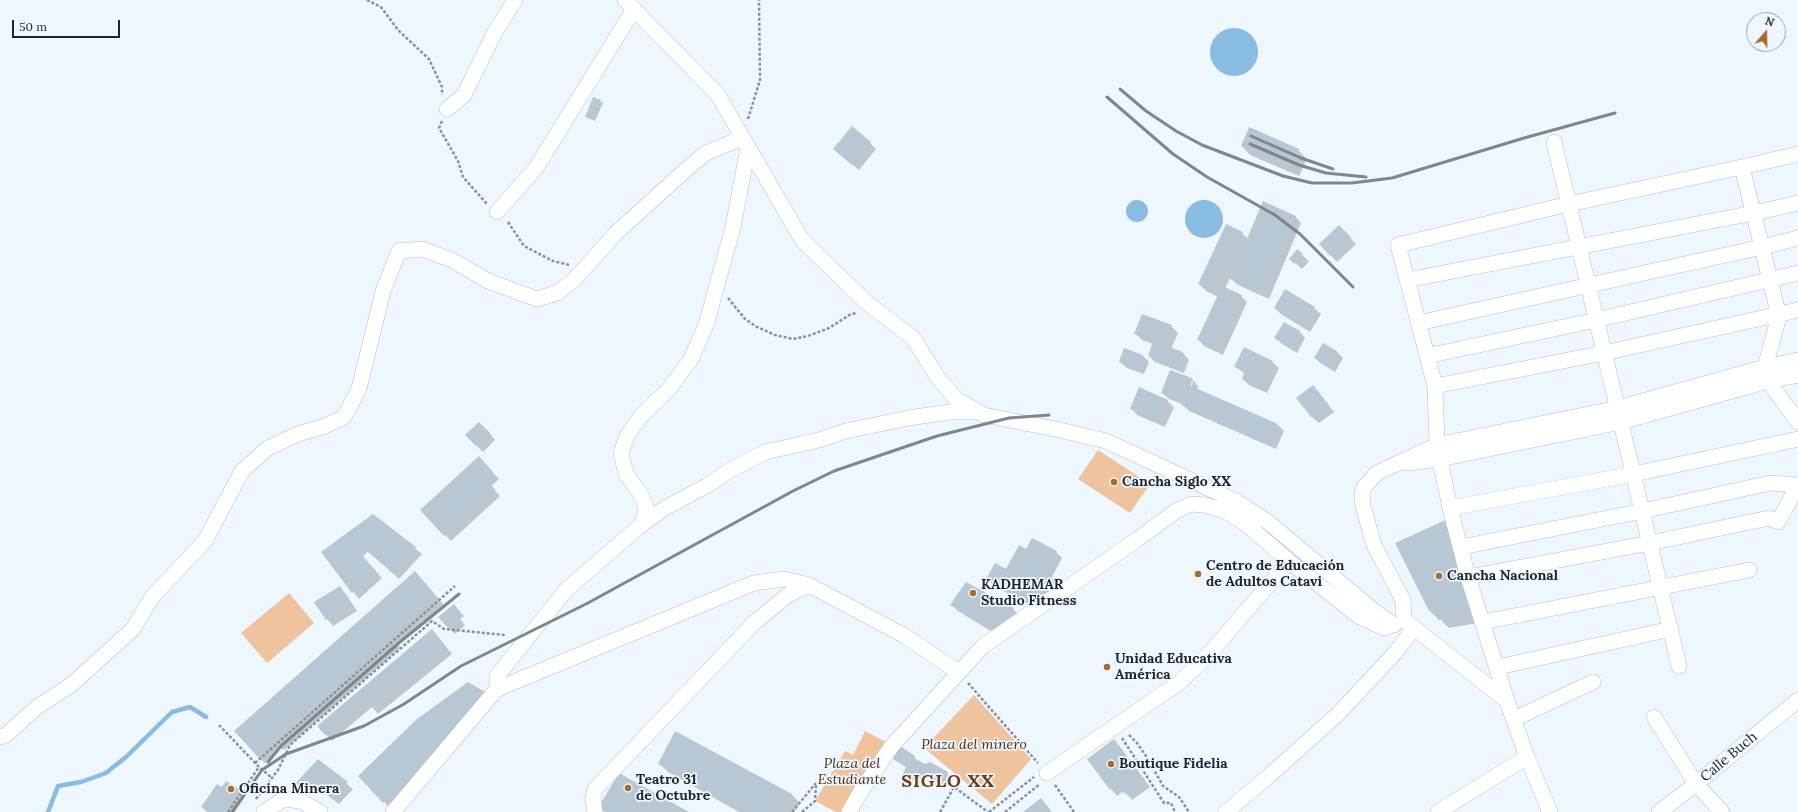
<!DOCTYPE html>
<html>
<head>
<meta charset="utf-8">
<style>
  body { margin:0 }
  #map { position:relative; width:1798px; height:812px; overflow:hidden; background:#eef7ff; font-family:Lora,serif }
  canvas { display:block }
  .north { position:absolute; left:1746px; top:12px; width:40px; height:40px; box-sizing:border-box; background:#eef7ff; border:1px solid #9ba3a9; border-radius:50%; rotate:20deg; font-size:11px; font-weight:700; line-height:16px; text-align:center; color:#1f2429 }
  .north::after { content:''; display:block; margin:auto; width:14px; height:18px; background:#a96c2f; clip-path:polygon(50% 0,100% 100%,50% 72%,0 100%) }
  .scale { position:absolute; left:12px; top:20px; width:108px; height:18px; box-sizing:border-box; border:2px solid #1f2429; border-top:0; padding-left:5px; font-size:12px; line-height:14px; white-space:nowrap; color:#1f2429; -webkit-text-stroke:3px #eef7ff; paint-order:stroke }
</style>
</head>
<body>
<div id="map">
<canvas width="1798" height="812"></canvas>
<div class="north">N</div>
<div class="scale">50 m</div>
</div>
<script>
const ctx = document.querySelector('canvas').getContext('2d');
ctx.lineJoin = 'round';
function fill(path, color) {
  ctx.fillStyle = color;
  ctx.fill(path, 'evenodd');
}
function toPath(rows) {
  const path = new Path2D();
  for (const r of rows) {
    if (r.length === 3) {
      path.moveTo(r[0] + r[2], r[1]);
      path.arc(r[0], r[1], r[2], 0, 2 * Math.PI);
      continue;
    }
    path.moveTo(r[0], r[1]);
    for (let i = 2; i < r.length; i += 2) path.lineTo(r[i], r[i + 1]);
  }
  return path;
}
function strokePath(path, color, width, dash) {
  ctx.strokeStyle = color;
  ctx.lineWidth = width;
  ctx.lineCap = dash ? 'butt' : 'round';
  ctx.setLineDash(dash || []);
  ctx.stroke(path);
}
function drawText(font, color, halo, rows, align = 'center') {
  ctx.font = font + ' Lora,serif';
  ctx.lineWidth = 3.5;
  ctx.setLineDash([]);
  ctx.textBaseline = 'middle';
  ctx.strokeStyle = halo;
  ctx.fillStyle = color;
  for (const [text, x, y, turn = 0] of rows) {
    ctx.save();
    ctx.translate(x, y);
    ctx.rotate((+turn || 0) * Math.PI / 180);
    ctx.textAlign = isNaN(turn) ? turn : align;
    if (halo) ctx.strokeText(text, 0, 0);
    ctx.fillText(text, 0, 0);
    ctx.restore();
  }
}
const green = toPath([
  [1098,450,1150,484,1130,513,1078,479],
  [289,593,314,623,267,663,241,633],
  [974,695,1031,759,992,804,924,748],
  [865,731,890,744,846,812,836,812,815,801,845,751,853,755]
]);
const water = toPath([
  [1234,52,24],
  [1137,211,11],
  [1204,219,19]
]);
const shadow = toPath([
  [594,98,603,103,595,121,586,117],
  [870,143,876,149,859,170,841,155],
  [1242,146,1298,150,1307,159,1299,176,1250,155],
  [1295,216,1301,223,1269,299,1238,285,1230,278,1225,289,1241,296,1247,302,1223,355,1204,346,1198,339,1218,297,1206,291,1199,284,1242,233,1248,239],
  [1339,226,1356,244,1337,262,1320,244],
  [1297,251,1309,261,1302,269,1291,259],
  [1286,290,1314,308,1321,314,1310,332,1281,314,1275,308],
  [1171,326,1178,333,1171,349,1183,353,1189,360,1184,373,1155,362,1149,356,1153,344,1142,340,1135,333],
  [1299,331,1305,338,1297,353,1282,344,1276,338],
  [1323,344,1337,352,1343,358,1335,372,1322,364,1315,358],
  [1142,355,1149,362,1144,374,1127,368,1120,362],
  [1272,362,1279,368,1267,393,1249,385,1243,379,1245,374,1235,366],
  [1192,379,1198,386,1197,390,1277,424,1284,431,1276,449,1189,411,1182,404,1169,399,1162,393],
  [1191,381,1193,381,1191,391],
  [1313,386,1334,412,1319,423,1312,417],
  [1167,401,1174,407,1165,427,1137,415,1131,408],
  [486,429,495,440,483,452,466,435],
  [485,464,499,479,491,486,500,496,451,541,445,535],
  [373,515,422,554,399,579,368,551,363,557,382,578,359,599,322,552],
  [1397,543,1484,622,1449,628,1429,608],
  [1056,552,1062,558,1051,579,1062,590,1034,608,993,585,987,578],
  [421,579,444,605,398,645,400,648,284,750,281,748,265,763,258,757],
  [966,583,1013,609,1019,615,994,633,958,611,952,605],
  [339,587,346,594,357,611,333,626,327,619],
  [454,605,464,616,460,619,465,625,455,634,448,627],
  [438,637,452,654,378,714,372,707,332,741,318,726],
  [488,695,390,808,359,776],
  [1114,740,1150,787,1132,800,1124,791,1117,796,1111,789],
  [914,757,918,762,947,773,951,777,945,790,937,782,927,777,922,787,904,773,907,768,894,758],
  [318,761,353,789,339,804,316,787,306,796,294,786],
  [660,764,791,794,800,803,794,812,739,812,668,772],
  [227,782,245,797,235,812,207,812,202,807,222,788]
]);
const stream = toPath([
  [48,812,58,786,81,782,106,773,126,757,172,712,190,707,206,717]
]);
const building = toPath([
  [593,97,601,100,593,120,585,117],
  [852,126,871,142,852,165,833,149],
  [1249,127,1299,149,1290,168,1241,146],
  [1263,201,1296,216,1263,293,1230,279],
  [1226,224,1243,232,1214,292,1198,284],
  [1339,225,1351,237,1330,256,1319,244],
  [1297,249,1303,254,1295,264,1289,259],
  [1222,286,1242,295,1216,349,1197,340],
  [1285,289,1315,307,1303,326,1274,308],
  [1142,314,1172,325,1164,345,1183,352,1178,367,1148,356,1153,341,1134,334],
  [1284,322,1300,331,1290,347,1274,338],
  [1323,343,1337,351,1328,366,1314,358],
  [1244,347,1273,361,1260,388,1242,379,1245,371,1234,367],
  [1124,348,1143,355,1138,369,1119,362],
  [1170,370,1192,378,1191,386,1278,424,1269,443,1181,405,1184,402,1161,393],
  [1313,385,1329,405,1312,418,1296,398],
  [1139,387,1168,400,1159,421,1130,409],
  [479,422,490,433,476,446,465,435],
  [479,456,493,472,485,479,495,489,444,536,420,510],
  [373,514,416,547,393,573,361,546,357,550,376,571,352,593,321,552],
  [1450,518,1476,613,1439,620,1428,609,1395,543],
  [1032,538,1057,551,1046,572,1056,583,1047,591,1027,602,986,579,995,563,1006,569,1019,545,1026,549],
  [415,571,438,598,258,757,234,731],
  [966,582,1014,608,987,627,950,605],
  [340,586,351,604,326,620,314,602],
  [454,604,458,609,454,612,459,618,448,628,438,617],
  [432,629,446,647,371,708,365,701,325,735,317,726],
  [397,642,399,645,281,749,279,746],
  [468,682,489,694,442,746,383,803,358,776,417,719],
  [675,731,792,794,780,812,744,812,658,764],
  [1114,739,1145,780,1125,794,1117,784,1110,790,1087,759],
  [900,746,915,756,914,758,925,764,930,762,948,772,940,787,933,779,922,774,918,783,903,774,906,767,893,759],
  [318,759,348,782,332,798,309,781,299,790,293,786],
  [619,773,689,812,605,812,601,810,601,803],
  [226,781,239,789,224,812,208,812,201,807,217,784,222,787],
  [1041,798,1052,812,1023,812]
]);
const path = toPath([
  [367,0,381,7,398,30,429,59,442,87,442,95],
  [748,119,760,80,759,0],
  [442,121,439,128,458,161,463,177,487,204],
  [508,222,524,246,553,261,569,265],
  [728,298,745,319,757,327,775,335,793,339,808,336,829,328,851,314,857,313],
  [968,683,1038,763],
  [219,725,259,767,272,778],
  [1129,735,1137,743,1148,759,1163,786,1179,797,1189,812],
  [1122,738,1164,803,1171,803,1175,812],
  [255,763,455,586],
  [1055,785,1074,812],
  [256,799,278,770,290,745,432,621,444,629,505,635],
  [228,812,259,767],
  [792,812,816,783],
  [802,812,815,801,816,784],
  [940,812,954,787,988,812],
  [989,812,1034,777],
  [1005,812,1040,784]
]);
const minor = toPath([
  [625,0,718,95,802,240,866,302,913,338,938,378,956,399,984,415,1060,430,1106,441,1236,501,1268,522,1373,610,1394,625],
  [447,109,464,95,495,32,515,0],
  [1554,142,1679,666],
  [1742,167,1779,316,1765,367,1768,381,1798,422],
  [497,212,536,168,634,9],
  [1407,280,1754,213,1798,203],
  [1418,323,1762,247,1798,238],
  [1427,356,1596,320,1798,273],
  [1435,386,1604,353,1798,310],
  [1407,463,1440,459,1621,422,1768,381,1798,375],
  [1450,508,1634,474,1798,439],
  [641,525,645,515,646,506,640,493,626,474,621,453,627,436,641,416,669,389,691,359,706,325,733,227,748,148],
  [1461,547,1643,511,1770,483,1798,485],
  [1468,577,1650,543,1769,518,1778,522,1798,485],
  [1483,622,1749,570],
  [1498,667,1671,629],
  [497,689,497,676,566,590,641,525,665,508,708,485,727,472,765,452,819,440,846,431,908,418,950,412,976,412],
  [1507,701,1468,577,1450,508,1437,445,1435,386,1398,245,1569,204,1742,167,1798,154],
  [1654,717,1696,784,1722,812],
  [1514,719,1593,682],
  [0,737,6,735,37,707,71,685,133,629,152,597,205,541,242,471,268,448,298,434,325,426,344,417,359,389,383,291,399,251,422,249,452,260,488,281,537,299,557,293,574,280,616,233,689,167,706,153,742,138],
  [1047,773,1180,682,1211,652,1289,561],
  [264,812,284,799,301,801,320,812],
  [393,812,497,689,754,583,784,579,809,585,905,636,958,672],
  [595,812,593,798,595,789,755,622,788,595,809,585],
  [849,812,861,791,891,747,983,646,1138,539,1176,511,1191,504,1205,505,1225,511,1245,523,1289,561,1358,616,1384,628,1393,625],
  [1226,812,1270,775,1338,714,1395,653,1414,628],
  [1438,812,1527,757],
  [1550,812,1527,757,1507,701,1404,620,1403,600,1374,545,1363,506,1362,493,1364,487,1377,473,1437,445,1618,408,1765,367,1798,360],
  [1659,812,1696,784,1798,700]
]);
const rail = toPath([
  [1120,89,1146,111,1176,131,1202,145,1283,176,1312,183,1352,183,1392,178,1524,138,1615,113],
  [1107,97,1173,154,1207,177,1275,215,1300,234,1353,287],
  [1251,136,1301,158,1333,169],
  [1250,144,1299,165,1326,173,1366,177],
  [268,762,281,746,400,642,459,594],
  [232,812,262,770,286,754,364,726,404,704,461,666,586,604,793,491,834,471,937,436,1009,418,1049,415]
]);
const markers = [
  [1114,482,4,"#a96c2f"],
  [1198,574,4,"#a96c2f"],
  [1439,576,4,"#a96c2f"],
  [973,593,4,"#a96c2f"],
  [1107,667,4,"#a96c2f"],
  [1111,764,4,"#a96c2f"],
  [628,788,4,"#a96c2f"],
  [231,789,4,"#a96c2f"]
];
const poiNames = [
  ["Cancha Siglo XX",1122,482],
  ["Centro de Educación",1206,566],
  ["de Adultos Catavi",1206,582],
  ["Cancha Nacional",1447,576],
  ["KADHEMAR",981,585],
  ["Studio Fitness",981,601],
  ["Unidad Educativa",1115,659],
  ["América",1115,675],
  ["Boutique Fidelia",1119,764],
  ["Teatro 31",636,780],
  ["de Octubre",636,796],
  ["Oficina Minera",239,789]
];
const parkNames = [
  ["Plaza del minero",974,745],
  ["Plaza del",852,764],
  ["Estudiante",852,780]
];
const streetNames = [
  ["Calle Buch",1729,757,-40]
];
const districtNames = [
  ["SIGLO XX",948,782]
];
fill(green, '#eec39e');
fill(water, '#89bce1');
fill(shadow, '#0003');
strokePath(stream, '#89bce1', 4.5);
fill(building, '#b7c7d3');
strokePath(minor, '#b1c0cc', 16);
strokePath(path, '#8a9197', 2.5, [3, 2]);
strokePath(minor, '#fff', 15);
strokePath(rail, '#7f868d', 3);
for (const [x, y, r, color] of markers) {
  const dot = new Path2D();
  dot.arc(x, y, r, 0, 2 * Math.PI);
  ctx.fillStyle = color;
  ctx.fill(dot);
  strokePath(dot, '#eef7ff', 1.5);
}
drawText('bold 14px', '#1f2429', '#eef7ff', poiNames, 'left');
drawText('italic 14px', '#4d2e0f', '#eef7ff', parkNames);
drawText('14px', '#1f2429', '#eef7ff', streetNames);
ctx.letterSpacing = '1px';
drawText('bold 18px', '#693f15', '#eef7ff', districtNames);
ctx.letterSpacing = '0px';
</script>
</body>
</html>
